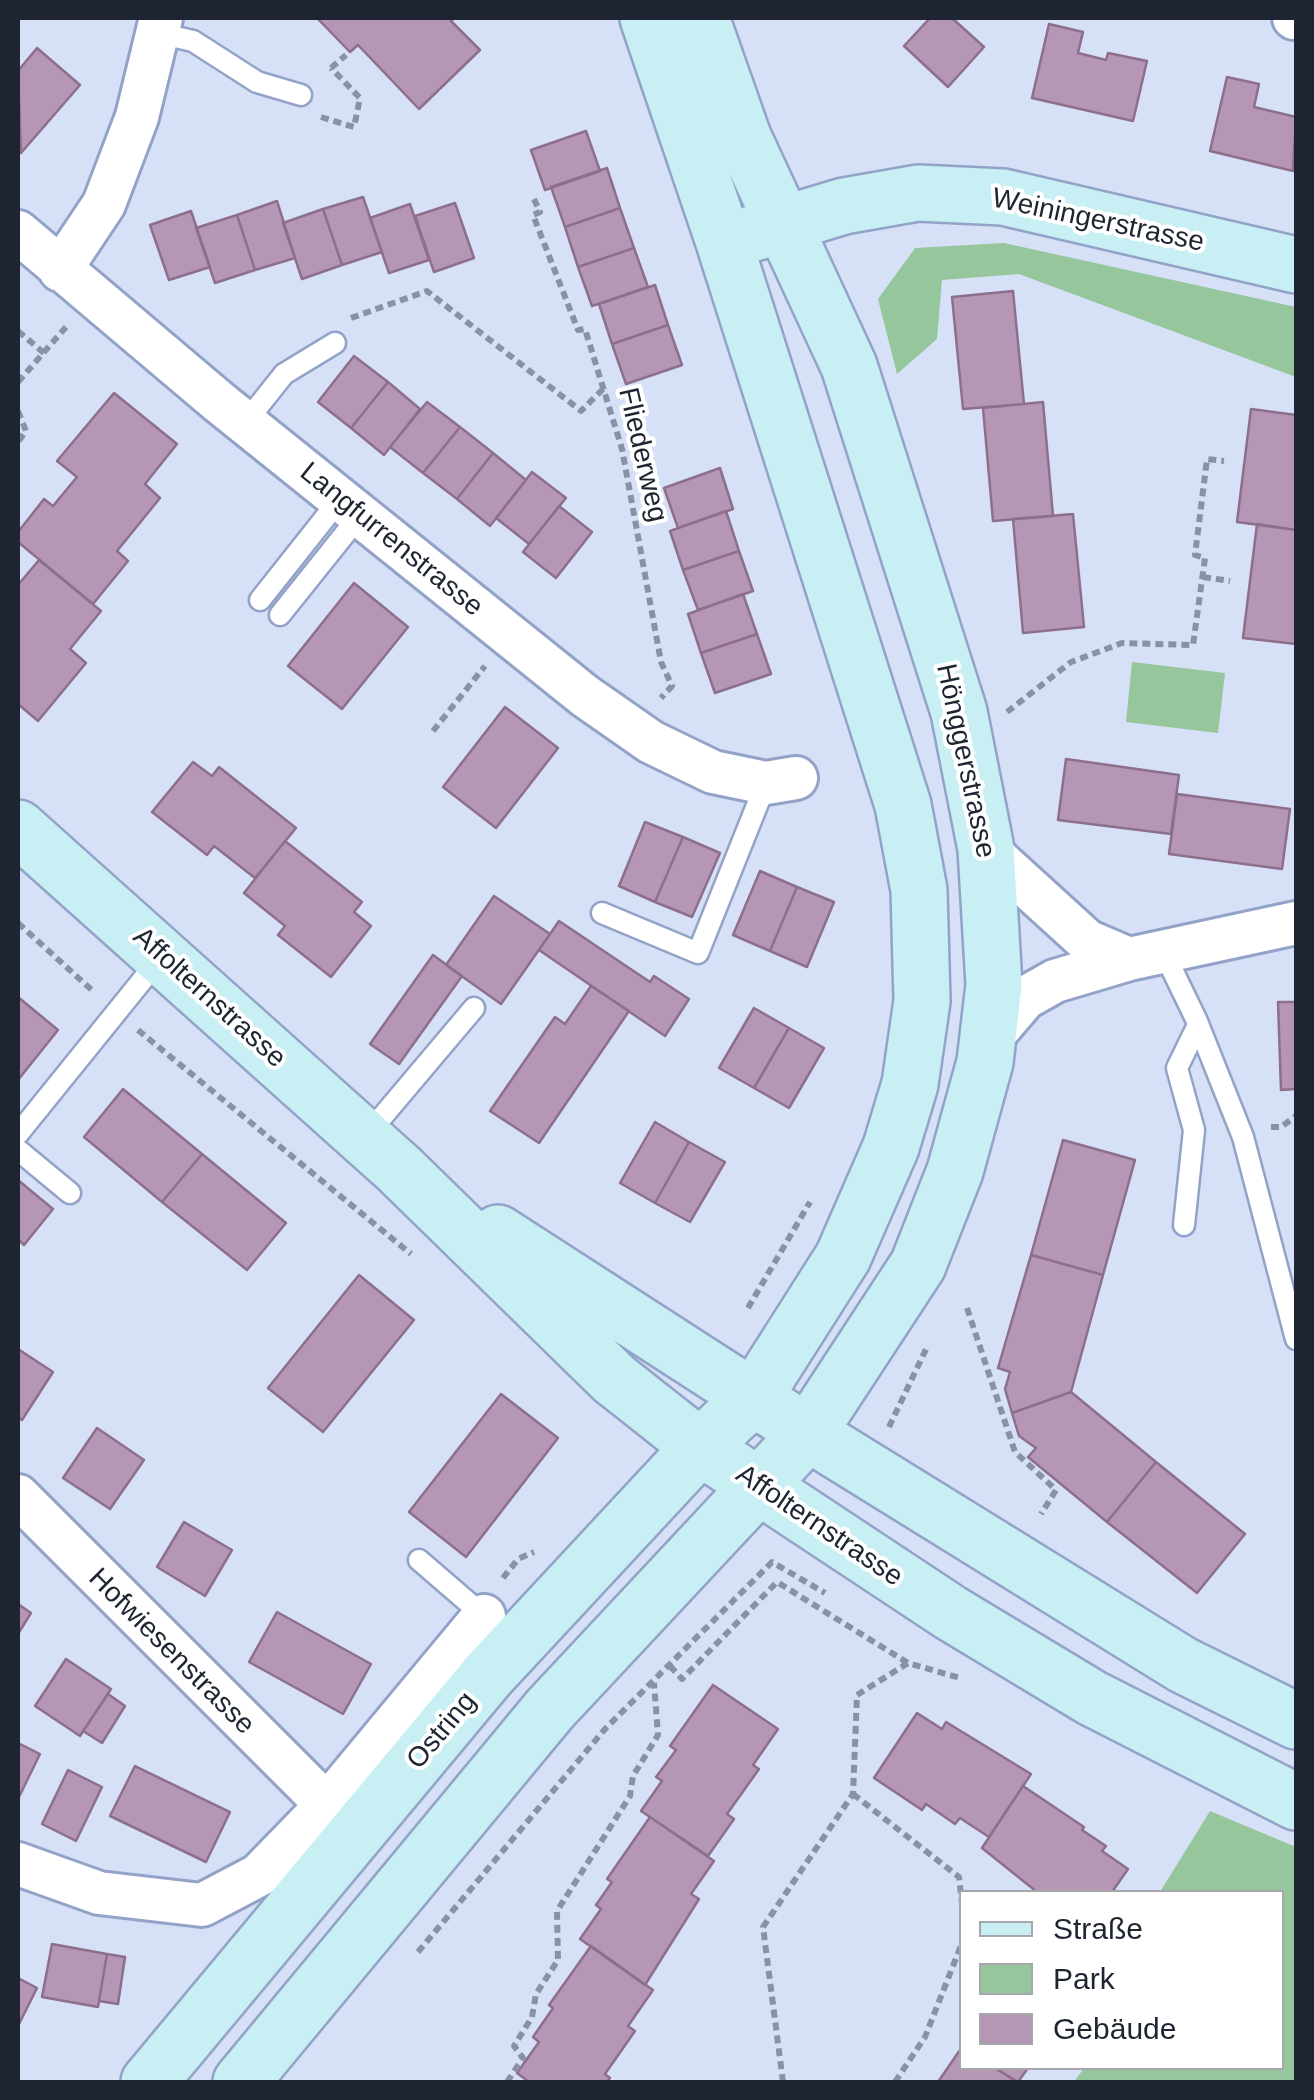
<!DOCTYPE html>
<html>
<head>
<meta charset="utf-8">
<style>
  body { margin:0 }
  #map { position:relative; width:1314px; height:2100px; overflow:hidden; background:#d6e1f8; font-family:Helvetica,sans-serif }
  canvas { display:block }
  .frame { position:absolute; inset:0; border:20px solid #1e2432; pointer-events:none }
  .legend { position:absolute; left:959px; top:1890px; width:325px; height:180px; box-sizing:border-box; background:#fff; border:2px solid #a5a7ad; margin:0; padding:12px 18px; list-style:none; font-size:30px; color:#1e2432 }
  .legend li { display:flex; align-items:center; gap:20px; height:50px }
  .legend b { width:50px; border:2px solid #a5a7ad }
</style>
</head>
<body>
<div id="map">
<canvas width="1314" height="2100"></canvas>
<div class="frame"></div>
<ul class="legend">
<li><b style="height:12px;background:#c7eff4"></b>Straße</li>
<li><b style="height:28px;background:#96c69b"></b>Park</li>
<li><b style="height:28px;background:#b696b5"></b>Gebäude</li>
</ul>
</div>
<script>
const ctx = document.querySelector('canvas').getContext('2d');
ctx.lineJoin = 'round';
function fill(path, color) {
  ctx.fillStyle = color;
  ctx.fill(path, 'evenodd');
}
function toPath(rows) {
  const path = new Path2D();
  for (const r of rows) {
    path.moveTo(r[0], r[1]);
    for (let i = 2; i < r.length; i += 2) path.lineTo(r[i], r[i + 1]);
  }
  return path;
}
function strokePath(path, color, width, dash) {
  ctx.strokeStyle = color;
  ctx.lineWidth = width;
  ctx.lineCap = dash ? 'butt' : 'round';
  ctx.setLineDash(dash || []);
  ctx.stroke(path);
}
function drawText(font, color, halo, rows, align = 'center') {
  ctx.font = font + ' Helvetica,sans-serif';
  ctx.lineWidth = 8;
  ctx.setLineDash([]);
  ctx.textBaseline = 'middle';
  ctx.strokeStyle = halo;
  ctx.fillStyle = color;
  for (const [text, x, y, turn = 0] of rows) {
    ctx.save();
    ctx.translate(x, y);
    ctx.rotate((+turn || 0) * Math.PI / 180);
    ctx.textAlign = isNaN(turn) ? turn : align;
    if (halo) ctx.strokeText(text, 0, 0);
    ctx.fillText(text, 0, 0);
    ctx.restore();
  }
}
const green = toPath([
  [1004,243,1296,307,1296,377,1019,274,942,280,937,339,897,374,878,299,915,248],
  [1132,662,1225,673,1218,733,1126,722],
  [1210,1811,1296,1847,1296,2082,1074,2082,1084,2068,1282,2068,1282,1892,1160,1892]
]);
const building = toPath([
  [317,18,454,18,451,21,480,50,419,109,358,45,350,52,317,18],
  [930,18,952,18,984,47,948,87,904,46,930,18],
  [1049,24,1083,32,1078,53,1106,60,1108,53,1147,61,1133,121,1032,98,1049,24],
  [37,48,80,85,21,153,18,71,37,48],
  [1227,77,1259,84,1254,107,1296,117,1293,171,1210,151,1227,77],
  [586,131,600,171,545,190,531,150,586,131],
  [607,168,620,208,565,227,551,187,607,168],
  [363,197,382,252,342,265,323,209,363,197],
  [277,201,295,258,255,270,237,215,277,201],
  [455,203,474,258,434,272,415,216,455,203],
  [410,204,429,260,389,273,370,218,410,204],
  [620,208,634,248,578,267,565,227,620,208],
  [323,209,342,265,302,279,283,223,323,209],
  [191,211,210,267,169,280,150,225,191,211],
  [237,215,255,270,215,283,196,228,237,215],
  [634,248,648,287,592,306,578,267,634,248],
  [655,285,668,325,612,344,599,304,655,285],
  [1013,291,1024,404,963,409,952,297,1013,291],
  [668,325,682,365,626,384,612,344,668,325],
  [354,356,388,382,351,428,318,402,354,356],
  [388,382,420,409,384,455,351,428,388,382],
  [114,393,177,444,145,484,160,498,117,551,128,561,93,604,18,542,18,532,44,499,53,506,77,477,57,461,114,393],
  [427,402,460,427,423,473,390,447,427,402],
  [1043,402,1053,516,993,521,983,408,1043,402],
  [1251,409,1296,415,1296,530,1237,522,1251,409],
  [460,427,493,453,457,499,423,473,460,427],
  [493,453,526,480,490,526,457,499,493,453],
  [720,468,733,509,678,528,664,488,720,468],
  [532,472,566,498,529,544,496,518,532,472],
  [559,506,592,532,556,578,523,552,559,506],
  [726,511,739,551,683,570,670,531,726,511],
  [1073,514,1084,627,1023,633,1013,519,1073,514],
  [1257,524,1296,530,1296,644,1243,638,1257,524],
  [739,551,753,591,698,610,683,570,739,551],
  [39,560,101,611,70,649,86,663,38,721,18,704,18,585,39,560],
  [354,583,408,627,342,709,288,666,354,583],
  [743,594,757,634,701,653,688,614,743,594],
  [757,634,771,674,715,693,701,653,757,634],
  [505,707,558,748,496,828,443,787,505,707],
  [1066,759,1179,775,1171,834,1058,820,1066,759],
  [193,762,212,776,219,767,296,828,255,878,214,846,207,855,152,812,193,762],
  [1177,794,1290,809,1282,869,1169,854,1177,794],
  [645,822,683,837,655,902,619,886,645,822],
  [683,837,720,853,692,917,655,902,683,837],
  [285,841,362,902,354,912,371,926,331,977,278,935,285,926,244,893,285,841],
  [760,871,797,887,770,951,733,935,760,871],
  [797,887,834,902,807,967,770,951,797,887],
  [494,896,550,934,501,1004,446,965,494,896],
  [559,921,650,982,654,976,689,999,665,1036,539,950,559,921],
  [433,955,462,976,399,1064,370,1044,433,955],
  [591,986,629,1011,539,1143,490,1111,555,1017,565,1024,591,986],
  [18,997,58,1030,18,1080,18,997],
  [1278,1002,1296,1002,1296,1089,1281,1090,1278,1002],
  [754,1008,789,1028,754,1088,719,1068,754,1008],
  [789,1028,824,1048,789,1108,754,1088,789,1028],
  [123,1089,202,1154,162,1202,84,1137,123,1089],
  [655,1122,689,1142,655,1203,620,1183,655,1122],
  [1063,1140,1135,1160,1103,1275,1031,1255,1063,1140],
  [689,1142,725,1162,690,1222,655,1203,689,1142],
  [202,1154,286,1223,247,1270,162,1202,202,1154],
  [18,1180,53,1209,24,1245,18,1239,18,1180],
  [1031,1255,1103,1275,1071,1392,1012,1413,1005,1389,1010,1372,998,1368,1031,1255],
  [359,1275,414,1320,323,1432,268,1388,359,1275],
  [18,1349,53,1372,22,1420,18,1417,18,1349],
  [1071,1392,1156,1462,1107,1522,1028,1457,1036,1448,1019,1436,1012,1413,1071,1392],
  [501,1394,558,1438,466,1557,409,1512,501,1394],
  [97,1428,144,1460,110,1509,63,1478,97,1428],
  [1156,1462,1245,1534,1197,1593,1107,1522,1156,1462],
  [184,1522,232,1550,205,1596,157,1567,184,1522],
  [18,1604,31,1613,18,1634,18,1604],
  [277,1612,371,1664,343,1714,249,1662,277,1612],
  [66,1659,111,1689,80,1736,35,1706,66,1659],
  [713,1685,778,1729,753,1765,759,1769,727,1814,734,1819,708,1856,641,1811,662,1781,656,1777,676,1750,670,1746,713,1685],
  [108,1694,125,1706,102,1743,83,1731,108,1694],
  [917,1713,942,1729,946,1722,1031,1774,989,1837,960,1818,955,1824,926,1804,922,1810,874,1778,917,1713],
  [18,1743,40,1754,18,1799,18,1743],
  [135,1766,230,1812,206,1862,110,1816,135,1766],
  [68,1770,102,1787,76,1841,42,1824,68,1770],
  [1023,1786,1084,1827,1082,1830,1106,1846,1102,1851,1128,1869,1112,1892,1037,1892,982,1848,1023,1786],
  [650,1817,714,1861,691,1894,699,1899,645,1985,580,1939,601,1909,596,1905,612,1882,607,1879,650,1817],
  [52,1944,107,1954,98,2007,42,1997,52,1944],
  [591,1946,653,1990,628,2026,635,2031,605,2074,610,2078,607,2082,529,2082,517,2073,539,2042,533,2037,553,2008,549,2005,591,1946],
  [107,1954,125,1957,118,2004,99,2001,107,1954],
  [18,1978,37,1988,18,2026,18,1978],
  [962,2047,962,2068,995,2068,1017,2082,938,2082,962,2047],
  [995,2068,1028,2068,1018,2082,995,2068]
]);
const path = toPath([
  [331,68,346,55],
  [321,117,354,127,360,98,331,68],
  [534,199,540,212,533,215,578,330,585,329,622,449,661,662,672,686,661,698],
  [351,318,427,291,581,411,603,389],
  [18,331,44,353],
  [18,382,66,327],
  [18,411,26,431,18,442],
  [1203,577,1230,581],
  [1007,712,1071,662,1122,643,1193,645,1205,558,1195,555,1207,459,1224,461],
  [433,731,485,666],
  [18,923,95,993],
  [138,1030,411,1254],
  [1271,1127,1281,1127,1296,1116],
  [748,1308,810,1202],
  [967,1308,1015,1452,1056,1490,1041,1514],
  [889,1427,928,1345],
  [503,1578,518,1559,534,1552],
  [670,1666,682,1679,777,1582,908,1663],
  [853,1794,959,1877,962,1904],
  [418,1952,605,1729,772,1562,825,1593],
  [507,2082,523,2058,514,2046,532,2017,536,1994,558,1960,557,1911,630,1796,633,1776,658,1735,654,1683],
  [783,2082,763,1927,853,1794,857,1695,908,1663,960,1678],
  [895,2082,925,2037,962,1943]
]);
const lane = toPath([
  [158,33,193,41,257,82,301,95],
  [245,423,284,374,335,343],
  [260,600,340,499],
  [280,615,360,515],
  [602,913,698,953,766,783],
  [1164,953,1196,1019,1243,1137,1296,1339],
  [18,1134,161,957],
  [366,1136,474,1008],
  [18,1150,70,1193],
  [1184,1225,1194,1130,1177,1068,1198,1025],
  [419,1560,484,1616]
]);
const street = toPath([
  [1294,18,1296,18],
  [18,232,219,402,585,696,651,742,713,772,766,783,796,778],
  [60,270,104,204,137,117,161,18],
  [986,849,1087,941,1129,959],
  [988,1041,1025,998,1055,981,1129,959,1296,923],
  [18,1496,327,1805,259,1875,202,1905,99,1893,18,1864],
  [327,1805,484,1616]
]);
const secondary = toPath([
  [751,234,844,206,918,193,1003,197,1296,265],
  [18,828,399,1169,614,1379,700,1447,951,1613,1092,1698,1296,1802],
  [498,1233,808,1433,1183,1665,1296,1721],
  [149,2082,488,1675,700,1447,754,1397,843,1257,891,1147,910,1084,922,1001,919,890,903,805,724,242,648,18],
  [241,2082,550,1709,808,1433,918,1265,955,1171,985,1062,994,985,986,849,959,712,849,366,743,137,701,18]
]);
const streetNames = [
  ["Weiningerstrasse",1098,221,12],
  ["Fliederweg",642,455,77],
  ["Langfurrenstrasse",391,540,39],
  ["Hönggerstrasse",965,761,78],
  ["Affolternstrasse",209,998,42],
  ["Affolternstrasse",819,1526,34],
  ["Hofwiesenstrasse",171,1652,45],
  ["Ostring",442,1731,-50]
];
fill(green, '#96c69b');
fill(building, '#b696b5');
strokePath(building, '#8d6f8c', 2.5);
strokePath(lane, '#93a3c8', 25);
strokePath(street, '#93a3c8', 48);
strokePath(secondary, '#93a3c8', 60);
strokePath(path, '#8992a5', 6, [8, 5]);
strokePath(lane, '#fff', 20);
strokePath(street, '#fff', 42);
strokePath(secondary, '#c7eff4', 55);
drawText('28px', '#1e2432', '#fff', streetNames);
</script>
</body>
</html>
